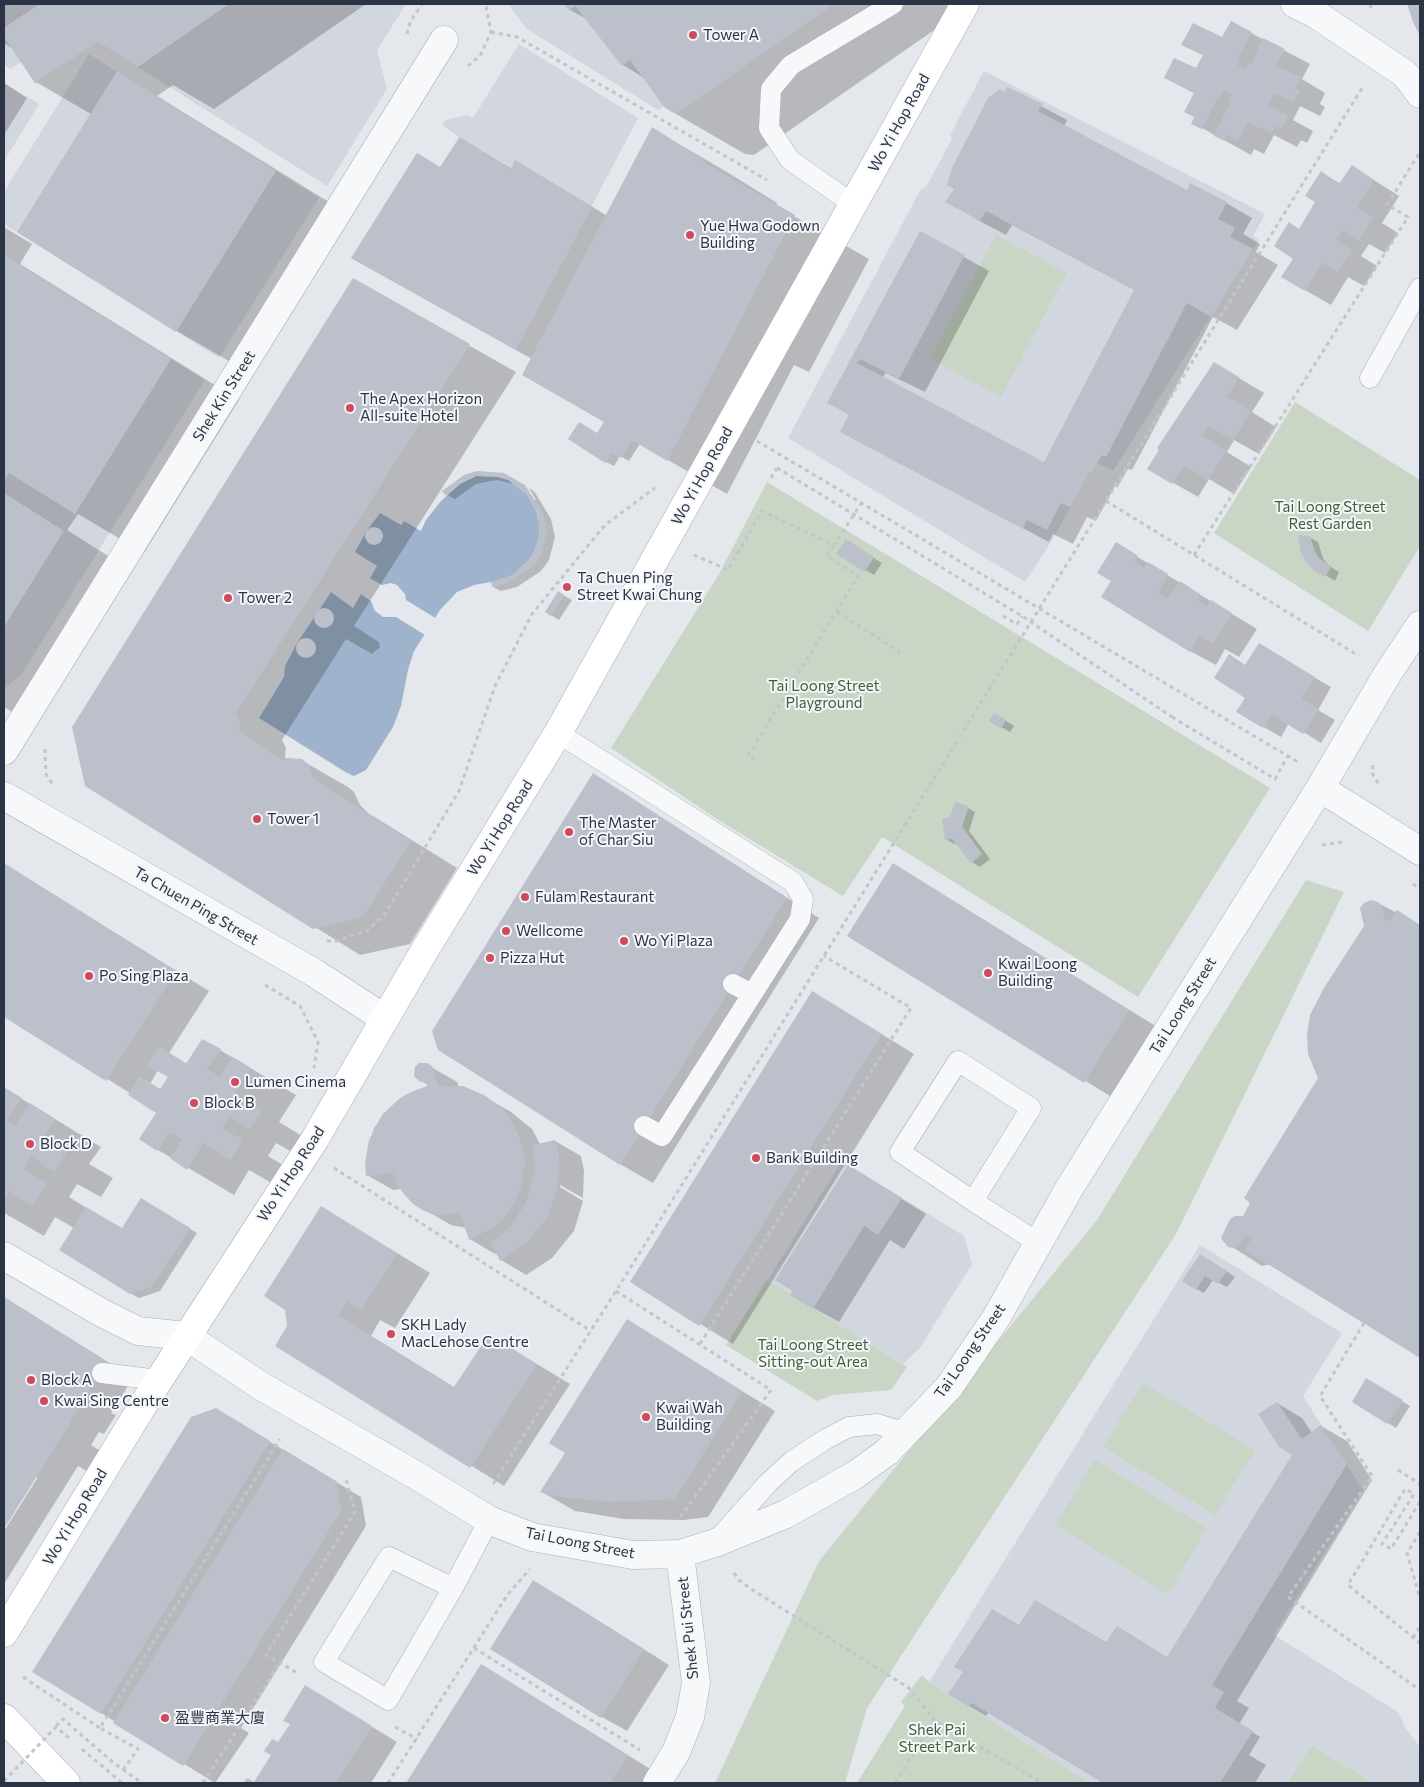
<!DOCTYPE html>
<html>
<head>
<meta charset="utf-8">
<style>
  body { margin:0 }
  #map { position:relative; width:1424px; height:1787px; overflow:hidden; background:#e4e7ec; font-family:Commissioner,sans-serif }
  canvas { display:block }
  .frame { position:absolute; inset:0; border:5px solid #2b3445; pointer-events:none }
</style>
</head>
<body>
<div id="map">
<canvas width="1424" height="1787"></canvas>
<div class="frame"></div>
</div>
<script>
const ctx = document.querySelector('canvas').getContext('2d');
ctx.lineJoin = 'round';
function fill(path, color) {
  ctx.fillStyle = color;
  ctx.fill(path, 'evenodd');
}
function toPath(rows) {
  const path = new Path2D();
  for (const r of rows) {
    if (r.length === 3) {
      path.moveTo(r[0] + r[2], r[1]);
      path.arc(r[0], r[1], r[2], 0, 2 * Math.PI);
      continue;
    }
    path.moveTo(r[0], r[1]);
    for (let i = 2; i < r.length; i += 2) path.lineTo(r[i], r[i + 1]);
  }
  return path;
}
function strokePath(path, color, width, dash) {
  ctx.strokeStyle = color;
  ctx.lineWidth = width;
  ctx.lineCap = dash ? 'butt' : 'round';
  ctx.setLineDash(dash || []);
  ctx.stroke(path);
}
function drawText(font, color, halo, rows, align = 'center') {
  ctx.font = font + ' Commissioner,"Noto Sans TC",sans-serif';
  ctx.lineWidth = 4;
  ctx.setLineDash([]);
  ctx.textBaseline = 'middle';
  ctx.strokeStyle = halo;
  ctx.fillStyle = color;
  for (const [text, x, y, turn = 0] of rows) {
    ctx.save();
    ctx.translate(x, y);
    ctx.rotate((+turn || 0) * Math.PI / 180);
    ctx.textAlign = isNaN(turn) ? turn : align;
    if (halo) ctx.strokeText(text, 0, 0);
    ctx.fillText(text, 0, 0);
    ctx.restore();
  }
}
const built = toPath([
  [4,4,406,4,377,50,387,89,327,186,98,42,35,83,21,62,10,69,4,65],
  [508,4,834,4,678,113,674,113,664,106,658,110,527,29],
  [519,44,638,118,516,350,351,258,417,153,440,167,459,137,442,125,446,120,467,115,473,118],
  [89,54,319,198,219,358,4,224,4,192],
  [984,71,1265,214,1253,236,1259,240,1113,471,1098,463,1091,474,1088,473,1056,534,1025,582,788,438,921,189,926,187,952,139,950,135],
  [4,83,39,104,4,161],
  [4,255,205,380,21,675,4,689],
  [842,1161,964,1236,972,1264,919,1349,903,1364,767,1281],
  [1200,1245,1342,1333,1303,1396,1363,1490,1274,1635,1398,1712,1405,1727,1420,1747,1420,1783,1374,1783,1311,1745,1287,1783,1090,1783,929,1682]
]);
const green = toPath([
  [996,235,1067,273,1001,397,930,359],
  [1295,402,1420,480,1420,546,1368,631,1214,533],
  [767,482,1270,788,1138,997,882,837,843,896,720,821,611,748,719,574],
  [1306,880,1344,892,1176,1234,867,1708,845,1783,715,1783,819,1561,1097,1220],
  [767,1280,907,1367,891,1390,833,1395,817,1401,726,1345],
  [1143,1383,1255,1450,1215,1515,1103,1447],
  [1095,1460,1207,1528,1168,1594,1055,1525],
  [922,1675,929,1682,1090,1783,857,1783,905,1706,901,1702],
  [1311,1745,1374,1783,1287,1783]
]);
const water = toPath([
  [476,476,498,477,508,480,527,494,537,513,539,526,539,537,535,550,531,558,513,575,502,580,474,585,457,592,440,610,414,651,408,670,401,706,393,727,366,770,354,776,347,773,259,718,284,677,285,666,297,643,331,592,353,608,377,566,355,552,366,532,380,513,401,525,404,521,421,531,426,520,441,501,460,484]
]);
const pier = toPath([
  [368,577,382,585,391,583,397,585,405,594,406,600,437,619,425,635,396,617,383,617,375,611,371,601,359,593]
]);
const shadow = toPath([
  [4,4,366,4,214,109,173,85,157,96,350,215,251,374,177,331,19,231,91,114,36,82,13,49,4,43],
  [566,4,947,4,948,16,943,24,754,155,745,154,669,110,646,79,623,65,587,19,570,10],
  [1251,33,1310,64,1302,79,1325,93,1320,104,1325,107,1320,116,1300,106,1293,120,1313,131,1307,143,1301,140,1297,147,1274,135,1264,154,1254,149,1251,155,1193,123,1195,117,1195,94,1166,77,1197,70,1204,56,1183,44],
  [4,83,27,98,4,135],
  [1007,88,1067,120,1064,126,1187,192,1226,203,1252,218,1243,234,1260,244,1256,252,1278,265,1237,330,1213,317,1132,470,1128,469,1117,488,1115,486,1096,521,1087,517,1073,544,1053,534,1049,542,842,432,850,415,829,403,921,233,989,271,925,392,886,373,882,378,1044,464,1135,290,1012,225,1006,235,972,217],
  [653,129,727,172,777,203,776,206,869,259,809,372,794,365,727,494,640,444,629,461,620,456,614,466,606,462,597,434,605,423,532,359,352,258,440,169,460,139,512,169,516,161,606,215],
  [1352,166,1399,196,1382,223,1398,233,1385,253,1369,244,1361,256,1377,266,1364,286,1348,277,1331,305,1305,290,1295,258,1300,230,1317,202,1321,173,1341,184],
  [4,227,32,244,20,264,239,400,144,553,78,514,67,530,132,571,36,726,4,707],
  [353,280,516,372,354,626,379,642,380,647,372,654,346,639,282,740,286,748,285,758,301,760,348,787,354,792,360,805,368,813,457,868,410,944,360,955,86,785],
  [1214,363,1264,393,1252,412,1276,427,1259,454,1234,440,1227,452,1251,467,1234,494,1209,479,1198,497,1149,469],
  [503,474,524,485,533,500,536,500,529,488,534,491,551,519,555,537,549,560,541,571,517,587,501,591,493,587,514,576,532,559,540,537,538,513,528,494,514,484,497,480,476,484,455,499,447,495,465,476],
  [1309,537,1318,542,1323,558,1328,565,1339,572,1335,581,1312,567],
  [1116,544,1257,629,1239,657,1225,649,1216,665,1190,651,1113,581],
  [854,546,882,563,874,575,866,570],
  [559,593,572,600,559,620,546,612],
  [1259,645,1331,687,1318,710,1335,720,1321,743,1289,723,1281,737,1238,712,1246,698,1246,666],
  [1003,719,1014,726,1010,732,991,721],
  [594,775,819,918,653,1183,620,1164],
  [968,808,975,812,969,831,990,859,980,867,972,862,958,843,954,844,946,839,951,818,960,831],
  [4,864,209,991,169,1053,187,1064,203,1040,296,1095,279,1122,307,1139,297,1155,276,1143,268,1156,288,1168,277,1186,249,1170,234,1195,158,1150,141,1139,157,1113,130,1093,4,1015],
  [158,1070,170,1077,161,1090,150,1084],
  [893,864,1175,1038,1131,1109,849,935],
  [1378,903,1420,925,1420,1356,1271,1264,1262,1266,1223,1241,1224,1233,1244,1217,1319,1078,1365,926],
  [813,992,914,1054,733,1344,632,1282],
  [426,1064,457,1082,459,1087,485,1097,511,1112,532,1129,540,1144,555,1141,581,1156,584,1171,583,1198,560,1185,560,1187,583,1201,574,1231,552,1258,526,1275,501,1260,497,1253,495,1254,470,1239,466,1228,451,1225,425,1210,402,1189,393,1190,367,1175,367,1153,374,1128,390,1107,411,1093,430,1086,421,1081],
  [4,1088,101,1147,89,1164,113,1178,101,1197,77,1184,69,1197,122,1230,142,1200,197,1233,160,1291,139,1298,130,1293,74,1228,55,1217,44,1236,4,1213],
  [873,1181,926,1214,904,1249,890,1240,839,1322,814,1308,794,1290],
  [321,1207,430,1273,395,1328,380,1320,371,1336,455,1388,489,1335,570,1384,504,1486,277,1345,288,1326],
  [1209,1260,1235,1277,1227,1287,1213,1280,1204,1293,1196,1289],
  [4,1297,133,1378,111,1413,116,1415,104,1434,99,1432,91,1445,111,1458,99,1478,78,1466,4,1584,4,1531,38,1477,35,1477,4,1527],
  [627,1321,775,1411,708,1517,684,1520,624,1519,575,1511,542,1492,567,1453],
  [1367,1380,1410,1406,1396,1428,1353,1402],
  [1277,1403,1302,1418,1312,1433,1321,1426,1347,1441,1372,1480,1237,1701,1249,1708,1239,1724,1260,1737,1249,1755,1266,1765,1255,1783,1105,1783,989,1712,986,1716,969,1706,1020,1626,1168,1658,1294,1455],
  [216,1409,361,1497,366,1526,241,1728,249,1733,215,1783,101,1713],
  [559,1596,669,1665,627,1731,602,1717],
  [482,1665,660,1775,655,1783,408,1783],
  [331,1702,397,1742,371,1783,245,1783,248,1779,255,1783,291,1724]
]);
const building = toPath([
  [39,4,229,4,138,67,98,42,35,83,4,37,4,28],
  [564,4,834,4,678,113,674,113,665,108,630,60,622,66,575,6,569,11],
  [1407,4,1420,4,1420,36,1413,22],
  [1231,21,1252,32,1238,58,1240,60,1237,65,1245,69,1248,63,1251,64,1263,38,1285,49,1276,66,1301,77,1295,89,1300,91,1294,102,1274,93,1268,105,1288,116,1281,129,1275,126,1271,133,1248,122,1238,141,1228,135,1225,141,1214,136,1230,103,1227,102,1232,94,1224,90,1220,98,1218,97,1202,129,1191,124,1194,117,1184,112,1194,93,1164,78,1174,58,1196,68,1203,55,1181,45,1193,23,1222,37],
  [117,71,276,171,176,332,17,232],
  [1007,87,1043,104,1038,111,1187,190,1190,183,1227,202,1218,219,1235,228,1230,237,1253,249,1211,317,1187,303,1106,457,1102,455,1091,474,1089,473,1070,507,1061,503,1047,530,1027,520,1023,529,840,432,849,414,827,403,920,231,965,255,899,379,860,359,857,363,1044,462,1134,290,986,211,980,221,945,202,954,189,947,185,952,168,988,98,1000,89,1004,92],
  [652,127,704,160,703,162,795,215,667,461,632,440,621,458,612,453,605,463,568,439,579,422,597,433,604,422,522,375],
  [460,137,511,169,515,160,592,207,516,350,351,258,417,153,440,167],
  [1352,165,1374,180,1357,207,1373,217,1359,240,1343,230,1336,240,1352,250,1338,272,1322,263,1305,291,1281,277,1293,259,1274,246,1289,222,1299,229,1315,202,1305,196,1321,171,1339,184],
  [4,255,171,359,75,514,9,473,4,482],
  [353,278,470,344,236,713,240,721,239,730,282,760,288,758,302,759,308,764,313,777,322,785,411,841,363,917,313,929,85,786,72,727],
  [1214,362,1239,377,1227,397,1251,411,1233,440,1208,426,1202,436,1226,451,1208,480,1184,465,1172,484,1147,469,1159,450,1157,448],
  [477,471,504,473,525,485,543,513,547,532,541,555,532,567,508,583,492,587,491,582,513,575,531,558,539,537,539,526,537,513,527,494,508,480,498,477,476,476,460,484,446,496,442,491,464,475],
  [4,493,64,531,4,627],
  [374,536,9],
  [1298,535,1310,536,1315,552,1320,559,1331,566,1326,577,1317,573,1306,562,1301,553],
  [846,539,874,557,865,572,836,554],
  [1116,542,1137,555,1134,561,1144,568,1148,562,1168,574,1158,593,1168,599,1180,581,1200,594,1197,600,1207,607,1211,600,1232,613,1213,644,1200,635,1190,652,1101,597,1111,581,1097,573],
  [558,591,564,595,551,616,545,612],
  [324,618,10],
  [306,648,10],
  [1259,643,1315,677,1301,699,1319,709,1303,734,1271,714,1263,728,1236,712,1245,698,1214,678,1229,654,1245,665],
  [994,713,1006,720,1001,729,989,721],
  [593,773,787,898,620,1165,438,1050,432,1031],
  [955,802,968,806,961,825,982,854,971,863,952,839,945,840,942,819,950,817],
  [4,863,176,971,106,1081,4,1017],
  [893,863,1129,1010,1084,1083,847,936],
  [1371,900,1378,902,1382,907,1385,921,1391,919,1397,910,1420,925,1420,1358,1245,1250,1252,1237,1246,1234,1240,1244,1234,1248,1228,1247,1221,1238,1230,1219,1235,1216,1243,1216,1250,1203,1244,1198,1318,1078,1308,1054,1307,1034,1310,1015,1324,988,1364,926,1360,908,1364,903],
  [812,991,882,1034,699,1326,630,1282],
  [202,1039,221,1049,207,1069,220,1077,233,1057,251,1068,234,1094,262,1111,250,1129,230,1117,222,1128,243,1140,230,1160,203,1143,187,1170,170,1158,182,1139,170,1132,157,1151,139,1139,156,1113,128,1095,140,1076,160,1089,168,1077,147,1065,159,1046,186,1064],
  [419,1063,427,1063,432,1066,438,1086,463,1086,486,1096,507,1113,519,1136,525,1161,521,1188,515,1202,501,1221,490,1229,469,1240,460,1213,437,1215,424,1211,413,1204,404,1194,398,1186,393,1173,366,1176,365,1164,369,1140,382,1115,400,1098,411,1092,427,1086,426,1082,420,1082,414,1076,415,1067],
  [4,1087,22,1098,6,1121,15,1126,30,1103,55,1119,44,1136,67,1151,54,1172,31,1156,24,1169,47,1183,33,1206,9,1191,4,1200],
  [555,1140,559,1156,558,1185,548,1216,526,1243,500,1261,491,1243,510,1227,526,1203,535,1171,533,1145],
  [848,1165,902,1198,878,1235,864,1226,813,1309,790,1295,793,1291,775,1280],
  [141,1198,190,1228,151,1287,130,1294,59,1250,86,1207,122,1228],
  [321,1206,397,1253,361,1310,347,1301,339,1316,454,1387,489,1334,537,1364,470,1468,275,1346,287,1326,285,1310,264,1296],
  [1200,1254,1227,1271,1218,1284,1205,1276,1196,1290,1182,1281],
  [4,1297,108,1362,4,1529],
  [627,1319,742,1391,675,1499,614,1502,567,1498,540,1492,565,1453,549,1443],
  [1366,1378,1403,1400,1387,1424,1352,1402],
  [1277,1402,1302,1439,1321,1425,1347,1464,1212,1685,1224,1692,1215,1708,1253,1731,1220,1783,1103,1783,972,1703,969,1707,948,1694,963,1672,954,1667,992,1609,1019,1625,1035,1600,1106,1642,1117,1626,1167,1657,1292,1455,1279,1447,1258,1414],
  [216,1408,270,1441,101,1714,32,1672,191,1417],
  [283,1449,336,1481,341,1511,183,1766,113,1723],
  [533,1580,644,1649,601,1718,490,1649],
  [481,1664,628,1755,610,1783,406,1783],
  [305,1685,372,1726,336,1783,244,1783,247,1778,254,1782,271,1755,264,1751,272,1739,278,1742,290,1724,283,1721]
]);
const path = toPath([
  [1370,4,1372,12],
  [491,32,517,37,767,180],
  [407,34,410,22,422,4],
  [468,66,480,56,491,32,486,7,483,4],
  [757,441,1298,762],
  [771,478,777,468],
  [1106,501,1359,656],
  [694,555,728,570,762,511,834,545,862,502],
  [1194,555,1408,217,1387,205,1420,152],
  [837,612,900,652],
  [1003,616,1017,624,1022,616],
  [1172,717,1275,779,1288,756],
  [45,749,46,774,53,785],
  [755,759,748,756,858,576,827,556,834,545],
  [1373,765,1372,773,1380,786],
  [1322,845,1343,842],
  [1413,884,1420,888],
  [327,941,336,941,368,930,385,914,459,791,495,686,532,614,605,525,655,488],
  [265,985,300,1006,318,1042,314,1068],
  [334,1168,591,1331],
  [616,1291,771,1390,679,1519],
  [1364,1323,1320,1396,1372,1476,1288,1597,1420,1690],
  [700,1344,911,1008,824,956],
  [1398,1470,1420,1484],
  [493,1484,616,1291,1364,85],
  [1420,1502,1391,1549,1382,1544,1414,1494,1405,1489,1348,1585,1420,1643],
  [1420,1532,1407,1553,1420,1598],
  [734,1573,739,1580,751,1589,909,1688,934,1720,1042,1783],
  [1413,1638,1420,1626],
  [474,1648,640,1750],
  [296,1672,266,1655,355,1512,346,1479],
  [23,1677,100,1728],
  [56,1726,63,1719,115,1764,142,1783],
  [395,1727,417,1739],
  [82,1749,122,1783],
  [123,1770,138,1749,100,1728,280,1439],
  [203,1783,280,1663],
  [388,1783,508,1594,530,1569],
  [895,1783,934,1720]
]);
const lane = toPath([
  [853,204,790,160,769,128,771,89,791,65,893,4],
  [1370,378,1420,288],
  [558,733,793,882,803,899,800,919,662,1136,644,1126],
  [733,984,752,994],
  [973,1201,1031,1108,958,1061,900,1152,973,1201,1037,1242],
  [102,1373,158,1380],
  [718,1539,768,1483,792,1461,826,1439,849,1427,877,1424,906,1433],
  [453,1588,389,1557,324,1662,388,1700,453,1588,489,1520]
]);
const street = toPath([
  [1295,4,1317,15,1405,74,1420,94],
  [4,751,444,40],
  [1320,788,1420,851],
  [4,796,313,972,385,1019],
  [4,1256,102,1313,138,1331,186,1336,261,1386,419,1477,489,1520,532,1537,633,1555,680,1554,715,1543,786,1514,855,1475,887,1452,949,1387,996,1318,1070,1187,1320,788,1388,673,1420,625],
  [657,1783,676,1752,690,1717,696,1683,680,1554]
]);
const secondary = toPath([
  [4,1633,148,1397,315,1139,426,948,558,733,965,4]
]);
const primary = toPath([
  [4,1718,66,1783]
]);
const pathBridge = toPath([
  [777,468,1022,616,1172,717],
  [4,1781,56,1727,69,1738]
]);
const markers = [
  [693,35,5,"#d1495b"],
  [690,235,5,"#d1495b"],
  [350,408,5,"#d1495b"],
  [567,587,5,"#d1495b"],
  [228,598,5,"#d1495b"],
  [257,819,5,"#d1495b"],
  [569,832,5,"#d1495b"],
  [525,897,5,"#d1495b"],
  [506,931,5,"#d1495b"],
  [624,941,5,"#d1495b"],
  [490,958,5,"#d1495b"],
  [988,973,5,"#d1495b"],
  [89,976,5,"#d1495b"],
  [235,1082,5,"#d1495b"],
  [194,1103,5,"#d1495b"],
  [30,1144,5,"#d1495b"],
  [756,1158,5,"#d1495b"],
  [391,1334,5,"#d1495b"],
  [31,1380,5,"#d1495b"],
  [44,1401,5,"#d1495b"],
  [646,1417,5,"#d1495b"],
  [165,1718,5,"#d1495b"]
];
const poiNames = [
  ["Tower A",703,35],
  ["Yue Hwa Godown",700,226],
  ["Building",700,243],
  ["The Apex Horizon",360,399],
  ["All-suite Hotel",360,416],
  ["Ta Chuen Ping",577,578],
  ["Street Kwai Chung",577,595],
  ["Tower 2",238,598],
  ["Tower 1",267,819],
  ["The Master",579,823],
  ["of Char Siu",579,840],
  ["Fulam Restaurant",535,897],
  ["Wellcome",516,931],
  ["Wo Yi Plaza",634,941],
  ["Pizza Hut",500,958],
  ["Kwai Loong",998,964],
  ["Building",998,981],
  ["Po Sing Plaza",99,976],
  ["Lumen Cinema",245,1082],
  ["Block B",204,1103],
  ["Block D",40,1144],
  ["Bank Building",766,1158],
  ["SKH Lady",401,1325],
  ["MacLehose Centre",401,1342],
  ["Block A",41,1380],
  ["Kwai Sing Centre",54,1401],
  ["Kwai Wah",656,1408],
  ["Building",656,1425],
  ["盈豐商業大廈",175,1718]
];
const streetNames = [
  ["Wo Yi Hop Road",899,123,-61],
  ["Shek Kin Street",224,396,-58],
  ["Wo Yi Hop Road",702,476,-61],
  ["Wo Yi Hop Road",500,828,-58],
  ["Ta Chuen Ping Street",196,906,30],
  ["Tai Loong Street",1183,1006,-58],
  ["Wo Yi Hop Road",291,1174,-57],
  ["Tai Loong Street",970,1351,-55],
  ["Wo Yi Hop Road",75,1517,-59],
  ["Tai Loong Street",580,1543,11],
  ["Shek Pui Street",688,1628,-96]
];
const parkNames = [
  ["Tai Loong Street",1330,507],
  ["Rest Garden",1330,524],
  ["Tai Loong Street",824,686],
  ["Playground",824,703],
  ["Tai Loong Street",813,1345],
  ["Sitting-out Area",813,1362],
  ["Shek Pai",937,1730],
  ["Street Park",937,1747]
];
fill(built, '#d2d6de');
fill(green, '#c9d6c5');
fill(water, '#9fb4cc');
fill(pier, '#e4e7ec');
fill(shadow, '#0003');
fill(building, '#bbc0ca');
strokePath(lane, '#a9aeb7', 21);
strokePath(street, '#a9aeb7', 29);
strokePath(secondary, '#a9aeb7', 29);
strokePath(primary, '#a3abb8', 29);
strokePath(path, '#c2c5cb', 3, [4, 4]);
strokePath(lane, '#f7f8fa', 20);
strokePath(street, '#f7f8fa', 28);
strokePath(secondary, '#fff', 28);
strokePath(primary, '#fff', 28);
strokePath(pathBridge, '#c2c5cb', 3, [4, 4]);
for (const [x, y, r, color] of markers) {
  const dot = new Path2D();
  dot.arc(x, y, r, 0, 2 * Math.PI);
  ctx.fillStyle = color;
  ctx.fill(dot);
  strokePath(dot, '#f4f6f9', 2);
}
drawText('15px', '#2b3445', '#f4f6f9', poiNames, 'left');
drawText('15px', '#2b3445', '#f4f6f9', streetNames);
drawText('15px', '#3f6138', '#f4f6f9', parkNames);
</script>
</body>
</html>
